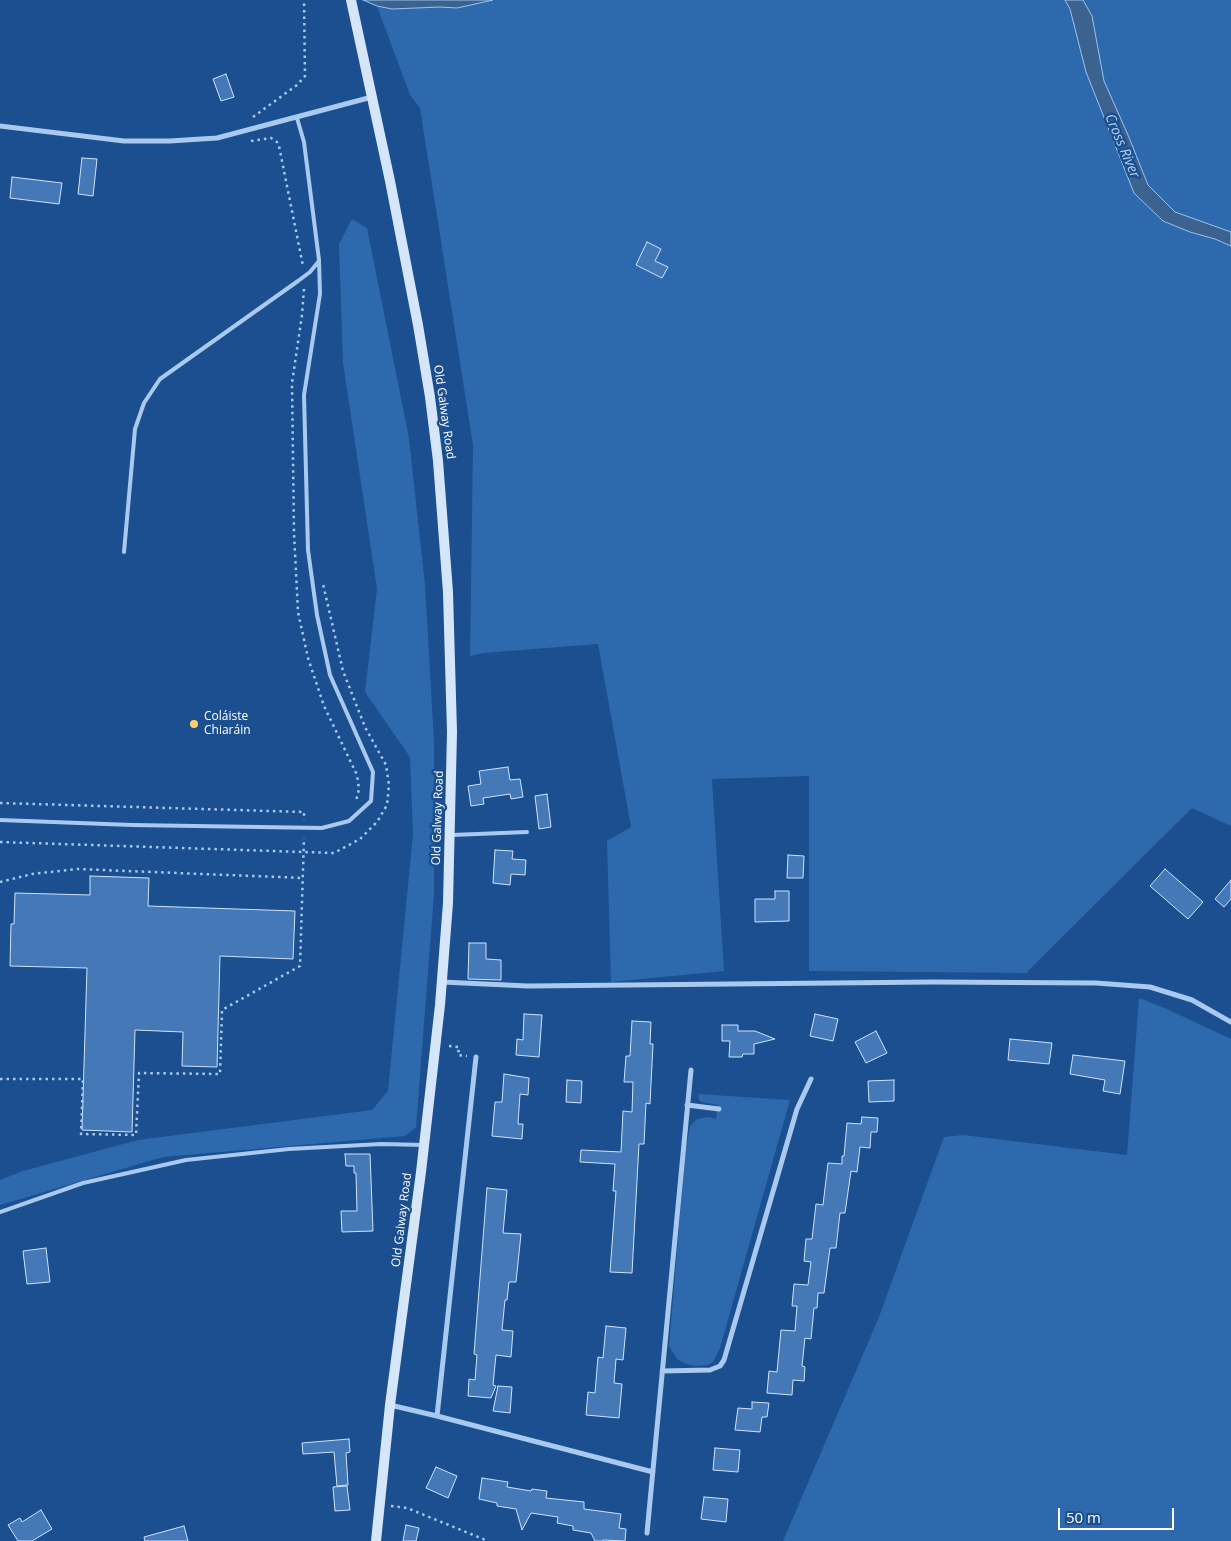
<!DOCTYPE html>
<html>
<head>
<meta charset="utf-8">
<style>
  body { margin:0 }
  #map { position:relative; width:1231px; height:1541px; overflow:hidden; background:#1b4f8f; font-family:"Open Sans",sans-serif }
  canvas { display:block }
  .scale { position:absolute; left:1058px; top:1508px; width:116px; height:22px; box-sizing:border-box; border:2px solid #fff; border-top:0; padding-left:6px; font-size:15px; line-height:18px; white-space:nowrap; color:#fff; -webkit-text-stroke:4px #1b4f8f; paint-order:stroke }
</style>
</head>
<body>
<div id="map">
<canvas width="1231" height="1541"></canvas>
<div class="scale">50 m</div>
</div>
<script>
const ctx = document.querySelector('canvas').getContext('2d');
ctx.lineJoin = 'round';
function fill(path, color) {
  ctx.fillStyle = color;
  ctx.fill(path, 'evenodd');
}
function toPath(rows) {
  const path = new Path2D();
  for (const r of rows) {
    path.moveTo(r[0], r[1]);
    for (let i = 2; i < r.length; i += 2) path.lineTo(r[i], r[i + 1]);
  }
  return path;
}
function strokePath(path, color, width, dash) {
  ctx.strokeStyle = color;
  ctx.lineWidth = width;
  ctx.lineCap = dash ? 'butt' : 'round';
  ctx.setLineDash(dash || []);
  ctx.stroke(path);
}
function drawText(font, color, halo, rows, align = 'center') {
  ctx.font = font + ' "Open Sans",sans-serif';
  ctx.lineWidth = 5;
  ctx.setLineDash([]);
  ctx.textBaseline = 'middle';
  ctx.strokeStyle = halo;
  ctx.fillStyle = color;
  for (const [text, x, y, turn = 0] of rows) {
    ctx.save();
    ctx.translate(x, y);
    ctx.rotate((+turn || 0) * Math.PI / 180);
    ctx.textAlign = isNaN(turn) ? turn : align;
    if (halo) ctx.strokeText(text, 0, 0);
    ctx.fillText(text, 0, 0);
    ctx.restore();
  }
}
const green = toPath([
  [493,0,1065,0,1070,9,1134,193,1163,221,1190,232,1215,239,1231,246,1231,826,1192,808,1026,973,809,971,809,776,712,779,724,971,611,982,607,841,631,827,598,644,483,653,470,656,473,445,420,108,410,95,377,6,392,9,440,7,457,8],
  [1083,0,1231,0,1231,232,1175,212,1148,185,1128,135,1104,81,1092,16],
  [352,219,367,228,409,438,425,585,434,742,434,894,416,1127,405,1136,163,1157,0,1205,0,1180,23,1171,138,1140,372,1110,388,1091,413,834,410,757,365,692,377,589,343,363,339,244],
  [1139,998,1167,1009,1231,1039,1231,1541,783,1541,879,1317,944,1137,963,1135,1127,1155],
  [698,1094,790,1100,720,1348,713,1362,707,1365,694,1366,684,1363,677,1359,669,1346,685,1156,690,1126,697,1119,708,1117,716,1119,718,1105,702,1102,699,1100]
]);
const water = toPath([
  [363,0,493,0,457,8,440,7,392,9,377,6,363,0],
  [1065,0,1083,0,1092,16,1104,81,1128,135,1148,185,1175,212,1231,232,1231,246,1215,239,1190,232,1163,221,1134,193,1086,72,1070,9,1065,0]
]);
const building = toPath([
  [226,74,234,97,221,101,213,79,226,74],
  [82,158,97,159,93,196,78,194,82,158],
  [12,177,62,183,59,204,10,198,12,177],
  [647,242,661,249,655,261,668,267,662,278,636,265,647,242],
  [508,767,510,780,520,779,523,797,511,799,510,794,483,798,484,804,471,806,468,786,481,784,479,771,508,767],
  [547,794,551,827,539,829,535,796,547,794],
  [495,850,513,851,512,859,526,860,525,875,511,874,510,885,493,883,495,850],
  [788,855,804,856,803,878,787,878,788,855],
  [1165,869,1203,902,1188,919,1150,886,1165,869],
  [90,876,149,878,148,906,295,911,293,959,220,956,217,1067,182,1066,183,1032,135,1030,132,1132,82,1130,87,968,10,966,11,924,14,924,15,893,90,895,90,876],
  [1231,880,1231,899,1224,907,1215,899,1231,880],
  [775,891,789,891,789,921,755,922,755,899,775,899,775,891],
  [469,943,486,943,486,959,501,960,501,980,468,979,469,943],
  [524,1014,542,1015,539,1057,516,1055,517,1039,523,1040,524,1014],
  [815,1014,838,1019,833,1041,810,1036,815,1014],
  [632,1021,651,1022,650,1044,653,1044,650,1104,646,1103,644,1144,639,1144,632,1273,610,1272,616,1191,613,1191,615,1164,580,1162,581,1150,621,1152,623,1111,632,1112,633,1082,624,1082,626,1056,630,1056,632,1021],
  [722,1025,738,1025,738,1031,755,1031,775,1039,754,1044,754,1054,743,1054,742,1057,729,1057,730,1041,722,1041,722,1025],
  [876,1031,887,1053,866,1063,855,1042,876,1031],
  [1010,1039,1052,1043,1049,1064,1008,1060,1010,1039],
  [1073,1055,1125,1061,1120,1094,1103,1091,1105,1080,1070,1074,1073,1055],
  [504,1074,529,1078,528,1095,520,1094,518,1124,523,1124,522,1139,492,1136,495,1102,502,1102,504,1074],
  [567,1080,582,1081,581,1103,566,1102,567,1080],
  [894,1080,894,1101,869,1102,868,1081,894,1080],
  [862,1117,878,1118,877,1132,871,1132,870,1148,860,1147,857,1172,851,1171,845,1213,840,1213,836,1248,830,1248,824,1293,818,1293,817,1308,814,1308,811,1339,805,1338,802,1366,805,1367,804,1381,793,1380,792,1395,767,1393,769,1371,777,1372,781,1330,795,1331,797,1306,792,1306,794,1284,808,1285,811,1262,804,1261,806,1239,812,1239,816,1204,823,1205,828,1163,842,1164,842,1156,844,1156,847,1123,861,1124,862,1117],
  [345,1154,370,1154,373,1231,342,1232,341,1211,357,1211,356,1173,354,1173,354,1166,346,1166,345,1154],
  [487,1188,507,1190,503,1233,521,1234,516,1282,509,1282,507,1300,505,1300,502,1330,513,1331,511,1357,496,1355,493,1385,496,1386,491,1398,468,1396,469,1379,475,1380,477,1355,474,1354,487,1188],
  [46,1248,50,1282,27,1284,23,1251,46,1248],
  [606,1326,626,1328,623,1360,616,1359,614,1383,622,1384,619,1418,586,1415,588,1392,595,1393,598,1357,603,1358,606,1326],
  [498,1386,512,1387,510,1413,493,1411,498,1386],
  [752,1402,769,1403,767,1417,762,1417,760,1432,735,1430,738,1408,752,1409,752,1402],
  [349,1439,350,1452,346,1453,348,1485,337,1486,334,1452,303,1454,302,1443,349,1439],
  [715,1448,740,1450,738,1472,713,1470,715,1448],
  [436,1467,457,1476,448,1498,426,1488,436,1467],
  [482,1478,508,1482,507,1487,531,1491,532,1489,547,1491,546,1498,584,1502,584,1509,621,1514,619,1528,626,1529,625,1541,603,1540,603,1541,595,1541,591,1533,573,1530,573,1526,557,1523,558,1517,531,1513,522,1530,516,1509,497,1506,497,1503,479,1499,482,1478],
  [347,1486,350,1510,335,1511,333,1487,347,1486],
  [704,1497,728,1499,726,1522,701,1519,704,1497],
  [41,1510,52,1529,32,1541,18,1541,8,1525,20,1518,22,1522,41,1510],
  [406,1525,419,1528,416,1541,403,1541,406,1525],
  [184,1526,188,1541,145,1541,144,1537,184,1526]
]);
const path = toPath([
  [253,117,297,85,305,76,304,0],
  [251,141,271,138,277,142,279,146,303,266],
  [304,289,302,315,292,383,294,533,298,612,308,658,324,706,357,775,359,789,356,801],
  [0,803,304,812,304,820],
  [0,842,334,853,360,839,377,822,387,805,389,785,386,765,365,727,343,671,323,584],
  [0,882,32,874,77,869,303,878],
  [449,1046,459,1047,458,1055,467,1056],
  [0,1079,83,1079,81,1134,136,1135,139,1073,220,1074,222,1010,300,966,304,838],
  [391,1506,407,1508,488,1541]
]);
const lane = toPath([
  [124,552,135,429,144,403,160,379,298,281,310,272,319,261],
  [0,820,132,825,322,828,349,821,371,801,373,772,330,675,317,615,308,550,304,395,320,294,319,260,304,142,297,118],
  [452,835,527,832],
  [0,1212,83,1183,186,1160,289,1149,381,1144,424,1145]
]);
const street = toPath([
  [0,126,124,141,170,141,217,138,372,97],
  [442,982,528,986,933,982,1096,983,1150,987,1192,1000,1231,1022],
  [687,1105,719,1109],
  [662,1371,710,1370,720,1366,724,1360,797,1109,811,1079],
  [390,1405,437,1416,476,1057],
  [437,1416,653,1472],
  [647,1533,691,1070]
]);
const secondary = toPath([
  [351,0,390,181,418,325,430,397,438,461,448,592,452,732,448,903,440,1005,421,1172,390,1405,376,1541]
]);
const markers = [
  [194,724,5,"#ffd166"]
];
const streetNames = [
  ["Old Galway Road",444,412,82],
  ["Old Galway Road",438,818,-88],
  ["Old Galway Road",402,1220,-83]
];
const poiNames = [
  ["Coláiste",204,717],
  ["Chiaráin",204,731]
];
const waterNames = [
  ["Cross River",1122,146,67]
];
fill(green, '#2e69ad');
fill(water, '#3c6290');
strokePath(water, '#9cc4f0', 1);
fill(building, '#4478b7');
strokePath(building, '#cfe3fa', 1);
strokePath(path, '#a9c9ee', 2.5, [2.5, 4]);
strokePath(lane, '#a9c9ee', 4);
strokePath(street, '#a9c9ee', 5);
strokePath(secondary, '#d6e6fa', 10);
for (const [x, y, r, color] of markers) {
  const dot = new Path2D();
  dot.arc(x, y, r, 0, 2 * Math.PI);
  ctx.fillStyle = color;
  ctx.fill(dot);
  strokePath(dot, '#1b4f8f', 2);
}
drawText('12px', '#fff', '#1b4f8f', streetNames);
drawText('12px', '#fff', '#1b4f8f', poiNames, 'left');
drawText('italic 14px', '#b5d3f5', '#1b4f8f', waterNames);
</script>
</body>
</html>
